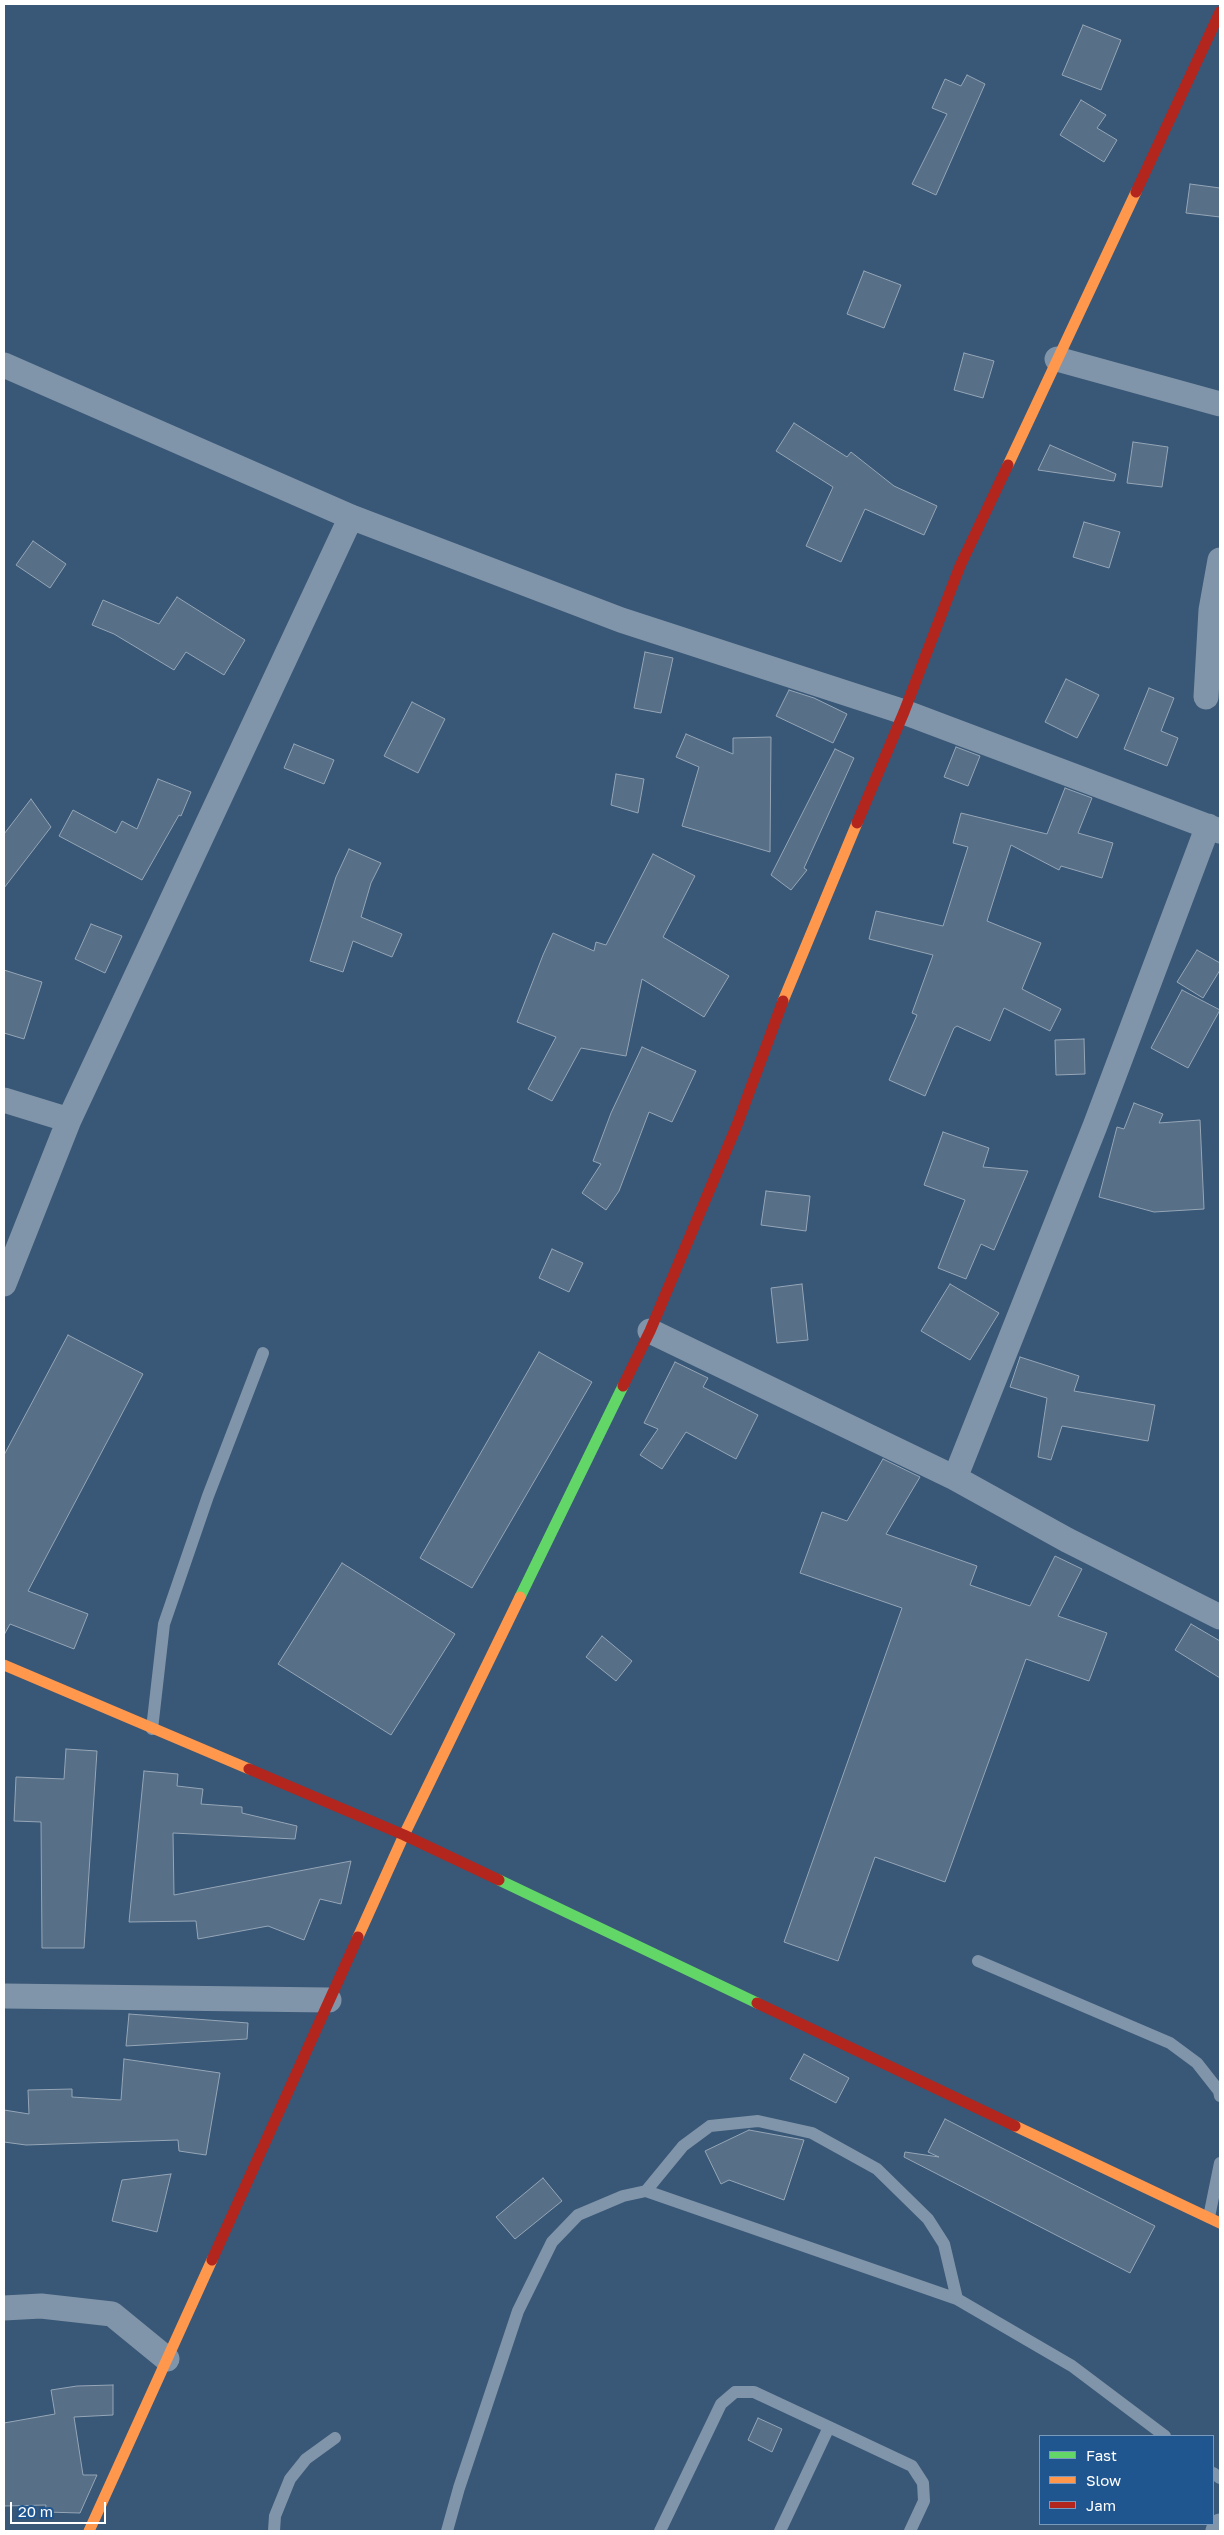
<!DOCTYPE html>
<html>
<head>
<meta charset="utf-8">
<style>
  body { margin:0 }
  #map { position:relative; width:1224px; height:2535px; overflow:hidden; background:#395776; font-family:"Golos Text",sans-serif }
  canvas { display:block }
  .frame { position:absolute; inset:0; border:5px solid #fff; pointer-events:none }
  .legend { position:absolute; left:1039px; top:2435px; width:175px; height:90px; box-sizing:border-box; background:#20568f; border:1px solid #799abc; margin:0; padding:6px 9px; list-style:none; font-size:15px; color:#fff }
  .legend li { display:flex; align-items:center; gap:10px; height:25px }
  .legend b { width:25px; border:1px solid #799abc }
  .scale { position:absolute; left:10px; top:2502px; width:96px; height:22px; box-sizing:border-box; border:2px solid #fff; border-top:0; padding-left:6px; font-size:15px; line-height:18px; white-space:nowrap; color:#fff; -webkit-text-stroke:4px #20568f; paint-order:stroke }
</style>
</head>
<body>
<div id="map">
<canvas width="1224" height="2535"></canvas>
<div class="frame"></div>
<ul class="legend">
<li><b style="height:6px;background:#63d668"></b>Fast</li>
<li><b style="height:6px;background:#ff974d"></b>Slow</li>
<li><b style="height:6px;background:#b3261e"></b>Jam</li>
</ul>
<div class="scale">20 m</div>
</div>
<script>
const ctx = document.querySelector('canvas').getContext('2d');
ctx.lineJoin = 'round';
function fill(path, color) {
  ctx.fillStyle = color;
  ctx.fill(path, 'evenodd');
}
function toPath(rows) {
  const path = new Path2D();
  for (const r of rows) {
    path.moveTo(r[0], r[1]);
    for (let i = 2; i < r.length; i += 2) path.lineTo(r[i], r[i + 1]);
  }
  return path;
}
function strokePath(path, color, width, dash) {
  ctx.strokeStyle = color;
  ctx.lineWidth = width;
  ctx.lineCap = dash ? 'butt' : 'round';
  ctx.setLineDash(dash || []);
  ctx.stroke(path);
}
const building = toPath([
  [1083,25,1121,40,1101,90,1062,75,1083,25],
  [967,75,985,84,936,195,912,184,947,114,932,108,945,79,961,86,967,75],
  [1081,100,1106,115,1097,128,1117,140,1104,162,1060,135,1081,100],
  [1190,184,1220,188,1220,217,1186,213,1190,184],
  [864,271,901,285,884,328,847,314,864,271],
  [964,353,994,361,983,398,954,390,964,353],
  [794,423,847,457,851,452,894,486,937,506,924,535,865,509,841,562,806,546,833,487,776,451,794,423],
  [1133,442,1168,447,1162,487,1127,483,1133,442],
  [1050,445,1116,474,1114,481,1038,470,1050,445],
  [1084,522,1120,532,1109,568,1073,557,1084,522],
  [33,541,66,564,50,588,16,565,33,541],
  [177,597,245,640,224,675,186,652,174,670,114,634,92,625,103,600,159,624,177,597],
  [645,652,673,658,661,713,634,708,645,652],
  [1066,679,1099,695,1077,738,1045,722,1066,679],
  [1149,688,1174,698,1161,731,1178,738,1167,766,1124,749,1149,688],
  [789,690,814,698,847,714,833,743,776,716,789,690],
  [412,702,445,719,418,773,384,756,412,702],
  [686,734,733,754,733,738,771,737,770,852,682,826,699,767,676,757,686,734],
  [294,744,334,760,324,784,284,768,294,744],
  [956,747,980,756,968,786,944,777,956,747],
  [835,749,854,758,804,868,807,870,791,890,771,875,835,749],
  [616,774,644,779,638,813,611,805,616,774],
  [158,779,191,792,181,816,179,815,142,880,59,836,73,810,116,833,122,821,137,829,158,779],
  [1065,788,1092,798,1078,833,1113,843,1102,878,1061,866,1059,870,1011,845,987,921,1041,943,1022,989,1061,1009,1050,1031,1004,1008,990,1041,957,1026,954,1028,925,1096,889,1080,917,1015,912,1013,933,955,869,939,876,911,943,926,968,847,953,843,961,813,1047,834,1065,788],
  [31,799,51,827,4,888,4,834,31,799],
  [349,849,381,863,371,883,361,917,402,934,392,957,353,941,343,972,310,961,336,877,349,849],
  [653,854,695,876,663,937,729,976,704,1017,642,979,626,1056,581,1048,552,1101,528,1089,556,1037,517,1022,543,955,553,933,594,951,596,942,606,945,653,854],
  [91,924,122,936,105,973,75,959,91,924],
  [1197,950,1220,963,1220,970,1203,998,1177,982,1197,950],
  [4,970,42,982,24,1039,4,1033,4,970],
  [1182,990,1220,1010,1188,1068,1151,1048,1182,990],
  [1084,1039,1085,1074,1056,1075,1055,1040,1084,1039],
  [642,1047,696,1071,672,1122,649,1112,619,1191,606,1210,582,1193,601,1164,593,1161,611,1113,642,1047],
  [1134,1103,1163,1114,1159,1123,1200,1120,1204,1209,1154,1212,1099,1197,1117,1127,1124,1129,1134,1103],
  [943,1132,989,1148,983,1167,1028,1171,994,1250,981,1244,966,1279,938,1268,965,1200,924,1185,943,1132],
  [766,1191,810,1196,806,1231,761,1225,766,1191],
  [552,1249,583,1263,569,1292,539,1278,552,1249],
  [802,1284,808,1340,777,1343,771,1288,802,1284],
  [950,1284,999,1313,970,1360,921,1331,950,1284],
  [68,1335,143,1374,28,1591,88,1614,74,1649,10,1624,4,1635,4,1455,68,1335],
  [539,1352,592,1382,472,1588,420,1558,539,1352],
  [1020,1357,1079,1376,1074,1391,1155,1405,1148,1441,1062,1426,1051,1460,1038,1457,1047,1398,1010,1387,1020,1357],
  [675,1362,708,1378,703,1387,758,1415,736,1459,686,1432,662,1469,640,1455,658,1429,644,1423,675,1362],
  [883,1459,920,1477,886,1534,977,1566,970,1585,1030,1606,1055,1556,1082,1569,1058,1616,1107,1633,1089,1681,1026,1659,945,1882,875,1857,838,1961,784,1942,902,1608,800,1573,822,1512,847,1521,883,1459],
  [342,1563,455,1634,391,1735,278,1664,342,1563],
  [1191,1624,1220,1641,1220,1678,1175,1650,1191,1624],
  [602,1636,632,1661,616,1681,586,1657,602,1636],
  [66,1749,97,1751,84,1948,42,1948,41,1822,14,1821,16,1777,64,1779,66,1749],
  [144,1771,178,1774,177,1786,203,1789,201,1804,242,1807,242,1813,297,1826,295,1839,173,1833,174,1895,351,1861,341,1904,320,1899,304,1940,268,1926,198,1939,196,1921,129,1922,144,1771],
  [129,2014,248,2023,247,2039,126,2046,129,2014],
  [804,2054,849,2078,836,2103,790,2079,804,2054],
  [124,2059,220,2073,206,2155,179,2151,178,2140,26,2145,4,2142,4,2110,29,2114,28,2090,72,2089,72,2097,121,2100,124,2059],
  [945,2119,1155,2226,1130,2273,904,2157,905,2152,939,2157,928,2152,945,2119],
  [749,2130,804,2140,784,2200,729,2180,721,2184,705,2151,749,2130],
  [171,2174,157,2232,112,2221,122,2180,171,2174],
  [543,2178,562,2201,515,2239,496,2217,543,2178],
  [113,2385,113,2415,74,2417,83,2475,97,2475,80,2513,45,2512,46,2505,4,2506,4,2423,55,2414,51,2390,77,2386,113,2385],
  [758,2418,782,2429,772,2452,748,2440,758,2418]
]);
const lane = toPath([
  [152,1729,164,1624,208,1496,263,1353],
  [978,1961,1170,2043,1197,2063,1219,2091,1220,2096],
  [646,2191,683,2146,710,2126,758,2121,812,2133,877,2169,928,2219,944,2244,957,2299],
  [1209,2217,1220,2163],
  [1213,2473,1220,2478],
  [274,2531,275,2516,290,2479,306,2459,335,2438],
  [447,2531,459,2488,518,2311,552,2242,578,2215,623,2196,646,2191,957,2299,1072,2366,1165,2436],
  [660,2531,721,2404,735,2392,754,2392,829,2427],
  [780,2531,829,2427,912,2466,923,2483,924,2501,910,2531]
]);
const street = toPath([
  [1057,359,1220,404],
  [4,365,351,517,621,620,904,712,1220,831],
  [1206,697,1211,610,1220,560],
  [4,1100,69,1120],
  [4,1284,69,1120,351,517],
  [650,1331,955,1478,1067,1540,1220,1617],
  [955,1478,1095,1126,1208,826],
  [4,1996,329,2000],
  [4,2308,41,2306,112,2314,167,2359],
  [1218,2531,1220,2526]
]);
const fast = toPath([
  [520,1597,623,1386],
  [499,1880,757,2003]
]);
const slow = toPath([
  [1008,465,1136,192],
  [783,1001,857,823],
  [4,1665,249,1769],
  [358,1937,404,1835,520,1597],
  [1015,2126,1220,2223],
  [89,2531,212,2260]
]);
const jam = toPath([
  [1136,192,1220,12],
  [857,823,904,712,960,566,1008,465],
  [623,1386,650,1331,737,1125,783,1001],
  [249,1769,404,1835,499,1880],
  [757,2003,1015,2126],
  [212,2260,358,1937]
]);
fill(building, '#576f87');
strokePath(building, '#95a6b7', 1);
strokePath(lane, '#8095a9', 12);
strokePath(street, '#8095a9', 25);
strokePath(fast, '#63d668', 11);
strokePath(slow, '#ff974d', 11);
strokePath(jam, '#b3261e', 11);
</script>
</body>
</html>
